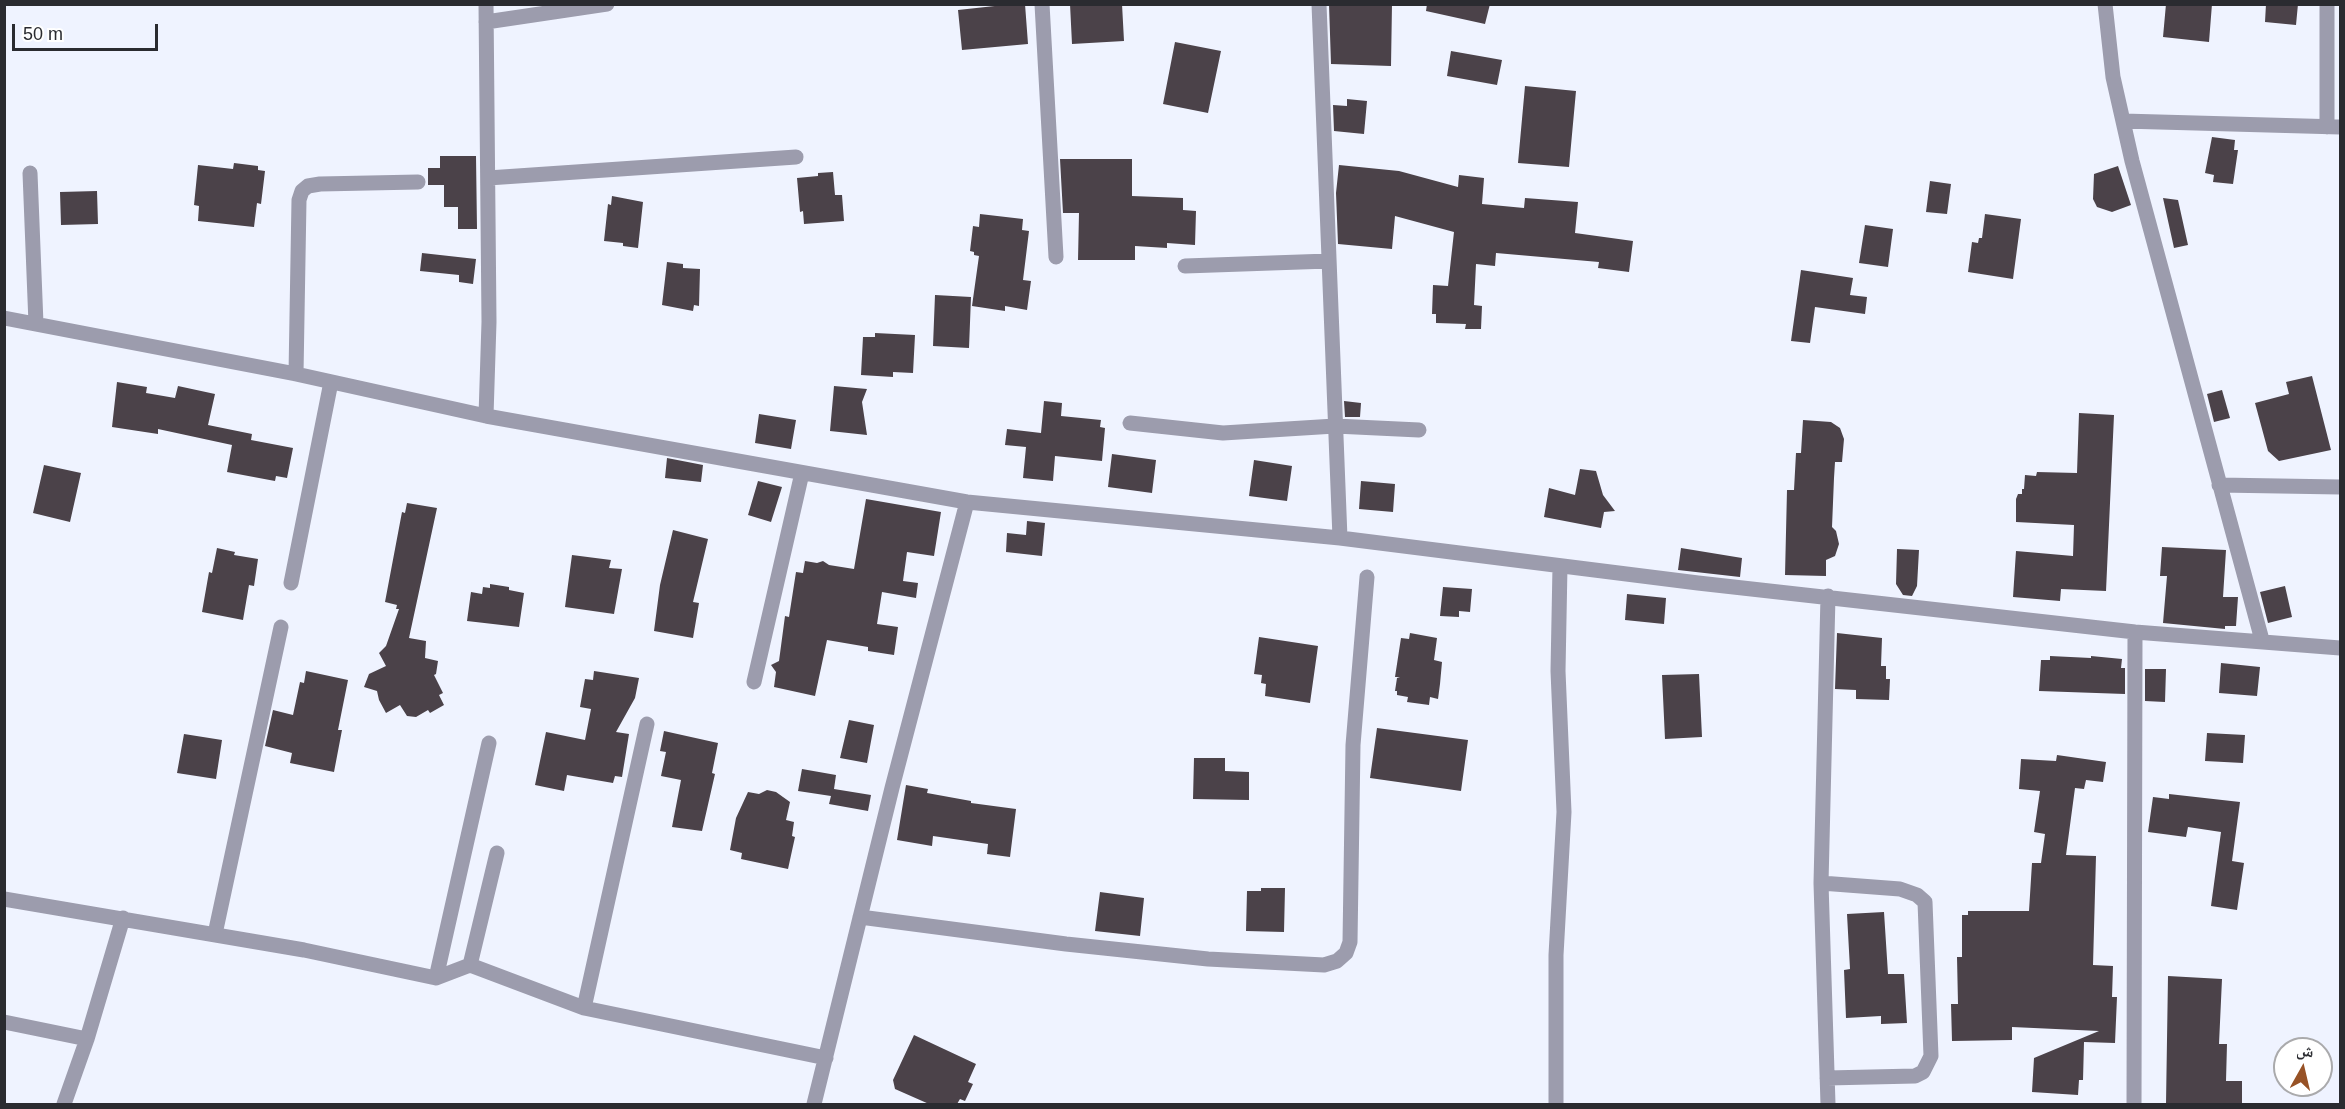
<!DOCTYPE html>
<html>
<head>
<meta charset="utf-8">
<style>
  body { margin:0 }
  #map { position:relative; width:2345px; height:1109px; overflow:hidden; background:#eff3ff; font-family:Helvetica,"Noto Naskh Arabic",sans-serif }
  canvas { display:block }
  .frame { position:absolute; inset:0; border:6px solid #2a2b30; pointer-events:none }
  .north { position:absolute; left:2273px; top:1037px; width:60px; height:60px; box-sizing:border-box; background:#fff; border:2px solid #aaaaac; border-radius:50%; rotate:8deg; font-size:16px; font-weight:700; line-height:24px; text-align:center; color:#2a2b30 }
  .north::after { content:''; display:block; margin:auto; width:21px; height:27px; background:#975226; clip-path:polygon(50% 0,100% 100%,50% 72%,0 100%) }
  .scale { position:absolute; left:12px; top:24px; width:146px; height:27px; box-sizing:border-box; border:3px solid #2a2b30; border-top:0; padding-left:8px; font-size:18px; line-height:21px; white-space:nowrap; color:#2a2b30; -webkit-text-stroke:4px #fff; paint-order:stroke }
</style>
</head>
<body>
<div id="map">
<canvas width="2345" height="1109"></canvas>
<div class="frame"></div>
<div class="north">ش</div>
<div class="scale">50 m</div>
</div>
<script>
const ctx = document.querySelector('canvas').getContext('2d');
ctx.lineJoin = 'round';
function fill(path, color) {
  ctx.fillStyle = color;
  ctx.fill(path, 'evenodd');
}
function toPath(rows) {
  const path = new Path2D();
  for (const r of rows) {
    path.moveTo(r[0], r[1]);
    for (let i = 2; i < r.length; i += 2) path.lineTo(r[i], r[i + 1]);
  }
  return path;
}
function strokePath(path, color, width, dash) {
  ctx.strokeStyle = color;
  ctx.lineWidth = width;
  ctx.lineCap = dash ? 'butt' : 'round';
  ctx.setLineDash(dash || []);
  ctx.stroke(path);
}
const building = toPath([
  [1013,4,1025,4,1028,44,962,50,958,10],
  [1070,4,1122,4,1124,41,1072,44],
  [1329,4,1392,4,1391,66,1331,64],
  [1427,4,1490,4,1485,24,1426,11],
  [2166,4,2212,4,2209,42,2163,37],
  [2266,4,2298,4,2296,25,2265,22],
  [1175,42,1221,51,1208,113,1163,104],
  [1451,51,1502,60,1497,85,1447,76],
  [1525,86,1576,91,1569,167,1518,163],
  [1347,99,1367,101,1364,134,1334,131,1333,105,1347,106],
  [2212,137,2235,140,2234,150,2238,150,2233,184,2213,182,2214,175,2205,173],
  [440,156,476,156,477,229,458,229,458,207,444,207,444,185,428,185,428,168,440,168],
  [1060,159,1132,159,1132,196,1183,198,1183,210,1196,211,1195,245,1167,243,1167,248,1135,246,1135,260,1078,260,1079,213,1063,213],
  [234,163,258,166,258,170,265,171,261,204,257,203,254,227,198,221,199,206,194,205,198,165,233,169],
  [1339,165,1399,171,1458,187,1459,175,1484,178,1482,204,1524,208,1525,198,1578,202,1575,233,1633,241,1629,272,1598,268,1599,262,1496,253,1495,266,1476,264,1474,305,1482,306,1481,329,1465,329,1466,324,1436,323,1436,314,1432,314,1433,285,1448,286,1454,232,1395,216,1392,249,1338,244,1336,193],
  [2118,166,2131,205,2112,212,2097,207,2093,199,2094,174],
  [833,172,835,195,842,195,844,221,804,224,803,211,800,212,797,178,818,176,818,173],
  [1930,181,1951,184,1947,214,1926,212],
  [97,191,98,224,61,225,60,192],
  [612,196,643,202,638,248,623,246,623,243,604,241,608,204,611,205],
  [2163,198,2178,200,2188,245,2174,248],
  [980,214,1023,219,1022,230,1029,231,1023,280,1031,281,1027,310,1005,306,1005,311,972,306,979,256,974,255,974,252,970,251,973,226,979,227],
  [1985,214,2021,219,2013,279,1968,272,1972,242,1978,243,1979,238,1982,238],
  [1865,225,1893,229,1888,267,1859,263],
  [422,253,476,259,473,284,459,282,459,275,420,271],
  [667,262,683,264,683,268,700,269,699,306,694,305,693,311,662,305],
  [1801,270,1853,278,1850,295,1867,297,1865,314,1815,307,1810,343,1791,341],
  [935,295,971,297,969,348,933,346],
  [875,333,915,335,913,373,893,372,893,377,861,375,863,337,875,337],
  [2312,376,2331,450,2279,461,2268,451,2255,403,2289,394,2286,382],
  [117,382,147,387,146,393,175,398,178,386,215,394,208,425,252,434,251,440,293,448,287,478,276,476,275,481,227,472,232,445,158,429,158,434,112,427],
  [834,386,867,389,862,402,867,435,830,431],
  [2222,390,2230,418,2214,422,2207,394],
  [1044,401,1062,403,1061,416,1101,420,1100,427,1105,428,1102,461,1055,456,1053,481,1023,478,1026,447,1005,445,1007,429,1041,433],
  [1344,401,1361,403,1360,417,1345,417],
  [2079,413,2114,415,2106,591,2061,589,2060,601,2013,597,2016,551,2073,556,2074,525,2016,522,2016,499,2018,494,2022,494,2022,489,2024,489,2025,475,2036,476,2037,472,2077,473],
  [759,414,796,420,791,449,755,443],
  [1803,420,1831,422,1840,428,1844,439,1842,462,1835,462,1834,478,1832,527,1836,531,1839,544,1835,556,1826,560,1826,576,1785,575,1787,490,1794,490,1796,453,1801,453],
  [1112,454,1156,460,1152,493,1108,487],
  [667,458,703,465,701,482,665,478],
  [1254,460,1292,466,1287,501,1249,496],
  [44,465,81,473,70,522,33,513],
  [1580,469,1596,471,1603,495,1615,511,1604,512,1601,528,1544,517,1549,488,1575,495],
  [758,481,782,487,771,522,748,515],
  [1361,481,1395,484,1393,512,1359,509],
  [866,499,941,512,934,556,907,552,903,581,918,583,916,598,882,592,877,624,898,627,894,655,868,651,868,647,827,640,815,696,774,687,776,672,771,665,779,661,785,616,789,617,796,572,803,573,805,561,817,563,823,561,829,565,854,569],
  [407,503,437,508,409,638,426,641,425,658,438,661,436,674,434,675,443,693,439,695,444,705,430,713,428,710,416,717,407,716,400,705,386,713,379,700,377,691,364,687,369,674,386,666,379,653,386,646,399,609,396,609,397,605,385,602,402,512,405,513],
  [1027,521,1045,523,1042,556,1006,552,1007,533,1026,535],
  [673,530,708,539,693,602,699,603,693,638,654,631,660,585],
  [2162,547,2226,550,2223,597,2238,597,2236,626,2225,626,2225,629,2163,623,2167,576,2160,576],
  [217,548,235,552,234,555,258,559,254,586,249,585,243,620,202,612,209,572,212,573],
  [1681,548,1742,558,1740,577,1678,570],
  [1897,549,1919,550,1917,586,1912,596,1903,595,1896,584],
  [572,555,611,560,609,568,622,569,614,614,565,607],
  [490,584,509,587,509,590,524,593,519,627,467,621,471,592,482,594,483,587,490,588],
  [2285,586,2292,617,2268,623,2260,592],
  [1443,587,1472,589,1470,612,1459,611,1459,617,1440,616],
  [1627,594,1666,598,1664,624,1625,620],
  [1410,633,1437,638,1434,660,1442,662,1440,684,1438,699,1430,697,1429,705,1407,702,1408,697,1397,695,1397,691,1395,691,1397,678,1400,677,1395,677,1401,638,1409,639],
  [1837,633,1882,638,1881,666,1886,666,1886,679,1890,679,1889,700,1856,699,1856,690,1835,689],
  [1259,637,1318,646,1310,703,1265,696,1266,684,1261,683,1262,675,1254,674],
  [2050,656,2091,658,2091,656,2122,659,2121,668,2125,668,2125,694,2039,691,2041,660,2050,660],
  [2221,663,2260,667,2257,696,2219,693],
  [2145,669,2166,669,2165,702,2145,701],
  [306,671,348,680,338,730,342,730,334,772,290,763,292,753,265,746,273,710,293,715,300,682,304,683],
  [594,671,639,678,635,698,616,732,629,734,622,777,615,776,613,783,567,775,564,791,535,785,546,732,585,740,591,709,580,707,585,679,593,680],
  [1699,674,1702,737,1665,739,1662,675],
  [849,720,874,725,867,763,840,758],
  [1377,728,1468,740,1461,791,1370,778],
  [664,731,718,743,712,773,715,774,702,831,672,827,681,780,661,776,666,752,660,751],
  [2207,733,2245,735,2243,763,2205,761],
  [184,734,222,740,216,779,177,773],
  [2057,755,2106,762,2103,782,2086,780,2084,789,2075,788,2066,855,2096,856,2093,965,2113,966,2112,997,2117,997,2115,1043,2084,1042,2083,1080,2079,1080,2078,1095,2032,1092,2034,1058,2099,1031,2012,1027,2012,1040,1952,1041,1951,1004,1958,1004,1957,957,1962,957,1962,915,1968,915,1968,911,2029,911,2032,863,2041,863,2045,834,2034,832,2040,791,2019,789,2021,759,2056,761],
  [1194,758,1225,758,1225,771,1249,772,1249,800,1193,799],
  [802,769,836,775,834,789,871,795,868,811,829,804,831,796,798,791],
  [906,785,928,789,927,793,971,801,971,803,1016,809,1010,857,987,854,988,844,933,836,932,846,897,840],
  [767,790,776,792,790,802,786,820,794,822,792,836,795,837,788,869,741,859,742,853,730,850,736,818,748,792,759,794],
  [2169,794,2240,802,2232,861,2244,863,2237,910,2211,906,2221,832,2188,827,2186,837,2148,832,2153,797,2169,799],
  [1261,888,1285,888,1284,932,1246,931,1247,891,1261,891],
  [1100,892,1144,898,1140,936,1095,931],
  [1884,912,1888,974,1904,974,1907,1023,1881,1024,1881,1016,1846,1018,1844,970,1850,969,1847,914],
  [2168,976,2222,979,2219,1044,2227,1044,2226,1081,2242,1081,2242,1104,2166,1104],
  [914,1035,976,1064,968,1082,973,1084,965,1101,960,1099,957,1104,929,1104,895,1089,893,1080]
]);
const street = toPath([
  [486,4,489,322,486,416],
  [1042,4,1056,257],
  [1319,4,1340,538],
  [2105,4,2113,77,2132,161,2262,640],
  [486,22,607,4],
  [2123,121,2340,127],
  [2327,127,2327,4],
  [30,173,36,324],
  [488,178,796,157],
  [1185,266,1329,261],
  [4,318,296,374,486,416,967,502,1340,538,1698,583,2135,632,2340,648],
  [296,374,299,200,302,191,308,186,320,184,418,182],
  [1130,423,1223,433,1335,426,1419,430],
  [2219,485,2340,487],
  [291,583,331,382],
  [754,682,802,473],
  [1821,883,1900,889,1917,895,1925,902,1931,1056,1923,1072,1915,1076,1827,1078],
  [4,899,304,950,436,978,470,965,584,1008,826,1058],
  [860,917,1066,944,1208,959,1324,965,1337,961,1346,953,1350,942,1353,745,1367,577],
  [215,934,281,627],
  [470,965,497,853],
  [436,978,489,743],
  [584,1008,647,724],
  [4,1022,87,1039],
  [64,1104,87,1039,123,918],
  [814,1104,892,788,967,502],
  [1556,1104,1556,955,1564,812,1558,671,1560,566],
  [1828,1104,1821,883,1828,596],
  [2134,1104,2135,632]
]);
fill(building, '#4b4249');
strokePath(street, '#9c9cad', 15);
</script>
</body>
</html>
